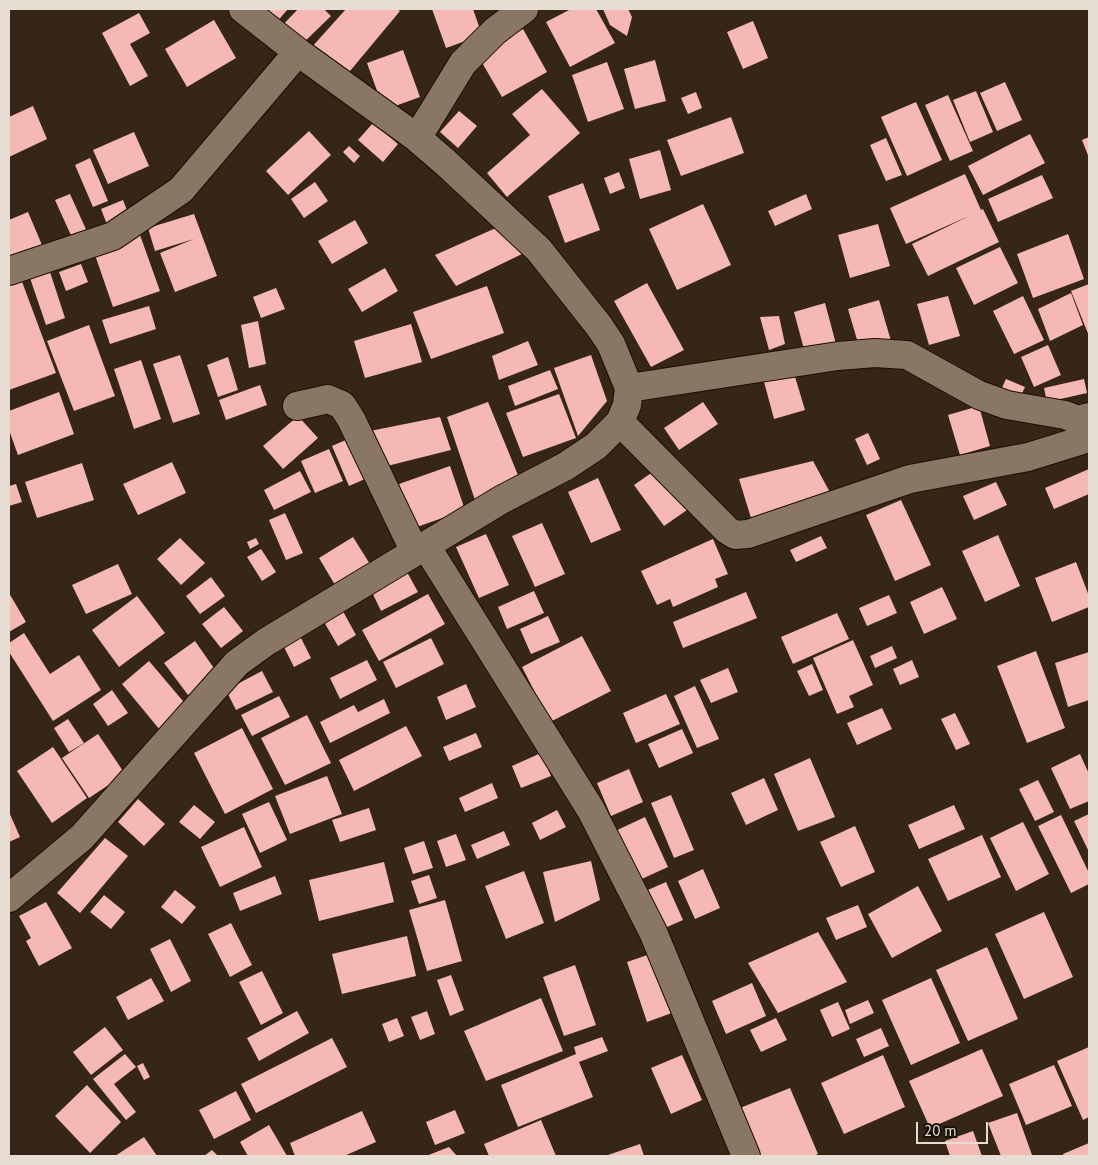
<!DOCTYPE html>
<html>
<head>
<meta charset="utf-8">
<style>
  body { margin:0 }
  #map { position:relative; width:1098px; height:1165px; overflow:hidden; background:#362617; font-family:"PT Sans",sans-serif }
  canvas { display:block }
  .frame { position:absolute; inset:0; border:10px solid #e7ddd3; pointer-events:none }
  .scale { position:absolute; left:916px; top:1122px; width:72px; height:22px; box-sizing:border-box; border:2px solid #e7ddd3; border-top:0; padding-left:6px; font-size:15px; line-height:18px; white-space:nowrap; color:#e7ddd3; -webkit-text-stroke:4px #18110a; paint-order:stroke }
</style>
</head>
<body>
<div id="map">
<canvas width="1098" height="1165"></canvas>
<div class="frame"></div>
<div class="scale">20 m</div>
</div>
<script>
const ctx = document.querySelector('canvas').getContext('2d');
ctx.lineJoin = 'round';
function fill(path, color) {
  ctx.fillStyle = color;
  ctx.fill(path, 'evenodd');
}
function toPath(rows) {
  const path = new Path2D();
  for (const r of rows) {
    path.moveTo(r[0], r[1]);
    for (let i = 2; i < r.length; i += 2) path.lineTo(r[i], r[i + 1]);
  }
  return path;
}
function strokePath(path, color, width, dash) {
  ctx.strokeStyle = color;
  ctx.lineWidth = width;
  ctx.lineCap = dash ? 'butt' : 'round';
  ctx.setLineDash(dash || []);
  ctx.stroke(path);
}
const building = toPath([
  [257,9,288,9,275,24],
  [298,9,324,9,331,16,299,47,280,28],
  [346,9,397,9,400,11,345,77,311,48],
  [432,9,473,9,482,35,446,48],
  [571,9,596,9,615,43,570,67,546,22],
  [603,9,628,9,632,17,627,36,610,25],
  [139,13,150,33,130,44,148,76,130,86,102,33],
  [214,20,236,58,187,87,165,49],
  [753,21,768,58,743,69,727,32],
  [523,29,547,72,502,97,477,54],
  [403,50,420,97,384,110,367,63],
  [655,60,666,101,635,109,624,69],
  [607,62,624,109,588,122,572,75],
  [1005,82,1022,120,997,131,980,93],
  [542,89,580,133,507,197,487,173,530,135,512,114],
  [976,91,993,132,970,142,953,100],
  [696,92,702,108,688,114,681,98],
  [948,95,973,151,950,161,925,105],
  [916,102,942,160,907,176,881,117],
  [33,106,47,139,9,157,9,117],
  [459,111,477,126,458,148,440,132],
  [731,117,744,153,681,176,667,140],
  [373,123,398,144,383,162,358,140],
  [309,131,331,155,288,195,266,171],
  [134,132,149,166,108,184,93,150],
  [1030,134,1045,163,983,195,968,166],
  [1089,137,1089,158,1082,140],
  [886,138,902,175,886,181,870,145],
  [349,146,360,156,354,163,343,152],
  [660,150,671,190,640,199,629,159],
  [90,158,108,201,93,207,75,165],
  [619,172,625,188,610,194,604,178],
  [965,174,981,210,983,209,999,242,928,276,912,244,969,216,906,244,890,208],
  [1042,175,1053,198,998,222,988,199],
  [315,182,328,201,304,218,291,199],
  [583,183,600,230,565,243,548,196],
  [70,194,89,236,74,242,55,200],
  [806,194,812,209,775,226,768,211],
  [123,200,130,218,108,227,101,209],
  [703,204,731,265,677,290,649,229],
  [28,212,42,245,9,260,9,220],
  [194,214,217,276,175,292,160,253,194,239,155,251,148,228],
  [355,220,368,243,332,264,318,241],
  [505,224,522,254,456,286,435,255],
  [878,224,890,266,850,278,838,235],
  [1068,234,1084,279,1033,298,1017,254],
  [140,235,160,291,113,307,94,252],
  [1000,247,1018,283,974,305,956,268],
  [81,264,88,282,66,291,59,272],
  [385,268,398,291,362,312,348,289],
  [50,272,65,318,46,325,30,278],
  [21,279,56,373,9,390,9,283],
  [647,283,684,350,651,367,614,301],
  [1089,284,1089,336,1071,291],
  [487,286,504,333,431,359,413,312],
  [276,288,285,309,261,318,253,297],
  [1071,293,1083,325,1050,341,1038,309],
  [948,296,960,336,929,345,917,304],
  [1023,296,1044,340,1014,354,993,311],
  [879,300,891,341,860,350,848,309],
  [825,303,836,344,805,353,794,312],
  [149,306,156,329,110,344,102,320],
  [779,316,785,344,769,350,760,317],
  [258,321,266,364,249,368,241,325],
  [411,324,422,362,365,378,354,341],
  [89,325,115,396,74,411,47,341],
  [528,341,538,365,499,380,492,356],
  [1048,345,1061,375,1034,387,1021,357],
  [180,355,200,414,173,423,153,364],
  [591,355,607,401,578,436,554,368],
  [228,357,238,390,218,397,207,365],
  [141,360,161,419,134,429,114,369],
  [550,370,558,389,515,406,508,386],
  [793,370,805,410,774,419,763,378],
  [1006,379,1025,387,1019,400,1000,392],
  [1084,379,1087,393,1047,402,1044,388],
  [260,385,267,405,226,420,219,400],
  [59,392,74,434,18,455,9,430,9,411],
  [559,394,576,438,523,457,506,413],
  [488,402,520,480,476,503,447,417],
  [703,402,718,424,679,450,664,428],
  [979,406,990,446,960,455,948,415],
  [298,416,318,438,283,469,263,446],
  [440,417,451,450,379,468,365,432],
  [868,433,880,459,867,465,855,439],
  [348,439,365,479,349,486,332,446],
  [329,449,343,481,315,493,301,461],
  [813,461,833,498,751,518,739,479],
  [172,462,186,493,138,515,123,484],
  [82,463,94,500,37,518,25,482],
  [450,466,465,510,414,528,399,484],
  [657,469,687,510,664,526,634,485],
  [1089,469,1089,494,1054,509,1045,488],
  [300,471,311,492,274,510,264,490],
  [598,478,621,530,591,543,568,492],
  [996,482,1007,505,974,520,963,496],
  [16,484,22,502,9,506,9,486],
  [901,500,931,565,895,581,866,515],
  [285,513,303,553,286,560,269,520],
  [542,523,565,574,535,587,512,536],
  [486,534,509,585,479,598,456,547],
  [998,535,1020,586,985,602,962,551],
  [821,536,827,548,796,562,790,550],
  [353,537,373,569,338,590,319,558],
  [180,538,205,563,181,585,157,559],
  [256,538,259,544,250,549,247,542],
  [713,539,728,574,715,579,718,587,673,607,670,599,657,605,641,571],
  [261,549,276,572,262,581,247,557],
  [1076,562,1089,596,1089,607,1052,622,1035,578],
  [118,564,132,594,86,614,72,585],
  [407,572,418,592,381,611,371,590],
  [211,577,225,596,200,614,186,596],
  [942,587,957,619,924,634,910,602],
  [534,591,544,613,507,629,498,607],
  [746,592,757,618,683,648,673,622],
  [9,593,26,622,9,632],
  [428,594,445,624,379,661,362,630],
  [889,595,897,613,867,626,859,608],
  [137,596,165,633,119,667,92,630],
  [339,604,356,635,338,646,320,615],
  [224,607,243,631,221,648,202,624],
  [837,613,849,639,793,664,781,637],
  [548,616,560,642,531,654,520,629],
  [24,633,50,674,79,655,101,690,53,721,9,652,9,643],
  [299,634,311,658,294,667,282,643],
  [582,636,611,691,550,722,522,667],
  [431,638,444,664,396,688,383,662],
  [853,640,873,685,849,696,854,707,837,714,813,658],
  [195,641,218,674,188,695,164,663],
  [892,646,897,658,875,668,870,656],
  [1036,651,1065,728,1027,743,997,666],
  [1089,652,1089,700,1068,707,1055,663],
  [367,660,377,680,340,699,330,678],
  [912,660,919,677,900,685,893,669],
  [149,661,188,707,160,730,122,684],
  [812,664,823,690,809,696,797,671],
  [728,668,738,692,711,703,700,680],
  [262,671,273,692,236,710,226,690],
  [466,684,476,707,446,720,437,697],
  [695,686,719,739,697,748,674,696],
  [112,690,128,713,108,726,93,704],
  [666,694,680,724,636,743,623,713],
  [279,696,290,717,252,736,241,715],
  [384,699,390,713,330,743,320,722,354,705,358,712],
  [882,708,892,729,857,745,847,723],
  [955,713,970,744,956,750,941,719],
  [307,715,331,763,285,785,261,738],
  [68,719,84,743,69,752,54,728],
  [406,726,422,756,354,791,339,760],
  [242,728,273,789,225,814,194,753],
  [682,729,693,753,659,768,648,744],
  [476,733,482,747,449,761,443,747],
  [98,734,125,774,89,798,62,758],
  [53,747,87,798,52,823,17,771],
  [541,753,551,776,521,788,512,766],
  [1080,754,1089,774,1089,801,1070,809,1051,768],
  [810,758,835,817,798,831,774,774],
  [629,769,643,802,611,816,597,783],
  [327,776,342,814,290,834,275,796],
  [764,778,778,810,746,825,731,793],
  [1038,780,1054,812,1035,821,1019,789],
  [492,783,498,798,465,812,459,798],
  [671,795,694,850,674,858,651,803],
  [138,799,165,824,144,846,118,822],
  [269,802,287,840,260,853,242,814],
  [194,805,215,822,200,839,179,822],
  [954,805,965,829,919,849,908,825],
  [369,808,376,830,340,842,332,820],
  [557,810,566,827,540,840,532,823],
  [9,812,20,837,9,842],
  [1089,814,1089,852,1074,821],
  [1061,815,1089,873,1089,884,1071,893,1038,826],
  [645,817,668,867,635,882,613,832],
  [1023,822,1049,874,1016,891,990,838],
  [855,826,875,872,841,887,820,842],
  [244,827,262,867,220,887,201,847],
  [504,831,510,845,477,859,471,845],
  [456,834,466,860,446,867,437,841],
  [982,835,1001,877,948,901,928,859],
  [105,838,128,856,80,913,57,893],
  [424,841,433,868,413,874,404,848],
  [591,861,600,900,555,922,543,872],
  [384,862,394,902,319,921,309,880],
  [703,869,720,908,695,919,678,881],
  [524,871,544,923,506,939,485,886],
  [429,875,437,898,419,904,411,881],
  [275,876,282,894,240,911,233,893],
  [666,882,683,920,658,931,641,893],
  [918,886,942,931,892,958,868,914],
  [175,890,196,907,182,924,161,907],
  [104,895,125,912,111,929,90,912],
  [445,900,462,961,427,971,409,910],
  [46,902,72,948,39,966,26,941,31,938,19,916],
  [858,905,867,927,836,940,826,918],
  [1044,912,1073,977,1024,999,995,934],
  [231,923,252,965,230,977,208,934],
  [818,932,847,982,778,1013,748,963],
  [407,936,416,976,342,994,332,954],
  [170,939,191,981,171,992,150,949],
  [987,947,1018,1019,968,1041,936,970],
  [659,951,680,1010,647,1022,627,962],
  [575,965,596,1025,564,1036,543,977],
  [262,971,283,1013,261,1025,239,982],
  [451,975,464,1010,450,1016,437,980],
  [151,978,164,1001,128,1020,116,997],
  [931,978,960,1043,911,1065,882,1000],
  [752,983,766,1016,726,1034,712,1001],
  [541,998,563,1051,486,1081,464,1031],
  [868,1000,874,1013,850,1024,845,1010],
  [838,1002,850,1029,832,1037,820,1010],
  [297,1011,309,1033,259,1061,247,1038],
  [427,1011,435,1034,420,1040,411,1017],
  [397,1018,404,1036,389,1042,382,1024],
  [776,1018,787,1040,761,1052,750,1030],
  [105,1027,123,1050,91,1075,73,1052],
  [881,1028,889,1046,864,1057,856,1039],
  [602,1037,608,1051,579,1062,593,1097,518,1127,501,1085,576,1054,574,1047],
  [332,1038,347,1067,256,1113,241,1084],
  [1089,1047,1089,1117,1083,1120,1057,1061],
  [982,1049,1003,1096,930,1128,909,1081],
  [125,1054,136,1067,114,1084,136,1112,126,1120,93,1079],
  [682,1055,702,1100,671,1114,651,1068],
  [883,1055,905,1107,844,1134,821,1083],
  [143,1063,150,1077,144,1080,137,1066],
  [1054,1065,1072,1106,1026,1125,1009,1084],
  [87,1085,121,1122,90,1153,55,1116],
  [790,1088,818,1154,813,1156,758,1156,740,1108],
  [236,1091,251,1120,214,1139,199,1110],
  [455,1110,465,1133,435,1145,426,1122],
  [362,1111,376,1142,344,1156,295,1156,290,1143],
  [1017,1113,1032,1155,1001,1156,988,1123],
  [541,1120,556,1156,489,1156,484,1144],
  [269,1125,287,1156,248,1156,240,1142],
  [973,1131,982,1156,950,1156,945,1141],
  [144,1137,157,1156,115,1156],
  [1089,1143,1089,1156,1064,1156,1063,1154],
  [640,1144,644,1156,605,1156],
  [449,1147,457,1156,426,1156],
  [212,1150,218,1156,204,1156]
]);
const minor = toPath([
  [417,138,463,63,495,31,524,9],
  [9,271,113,236,181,190,298,52],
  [629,388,838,356,875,353,907,355,979,395,1007,405,1065,415,1078,420,1089,417],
  [297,406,328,399,342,405,351,419,415,552],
  [620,422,727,530,735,535,748,534,910,479,1028,457,1089,438],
  [426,546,591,810,653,932,746,1156],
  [9,898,82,837,237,663,266,642,501,500,566,466,596,446,620,422,627,405,629,388,611,344,599,326,539,250,445,162,417,138,298,52,243,9]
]);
fill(building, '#f6b8b5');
strokePath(minor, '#1d0f02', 30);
strokePath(minor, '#897665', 28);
</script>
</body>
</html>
